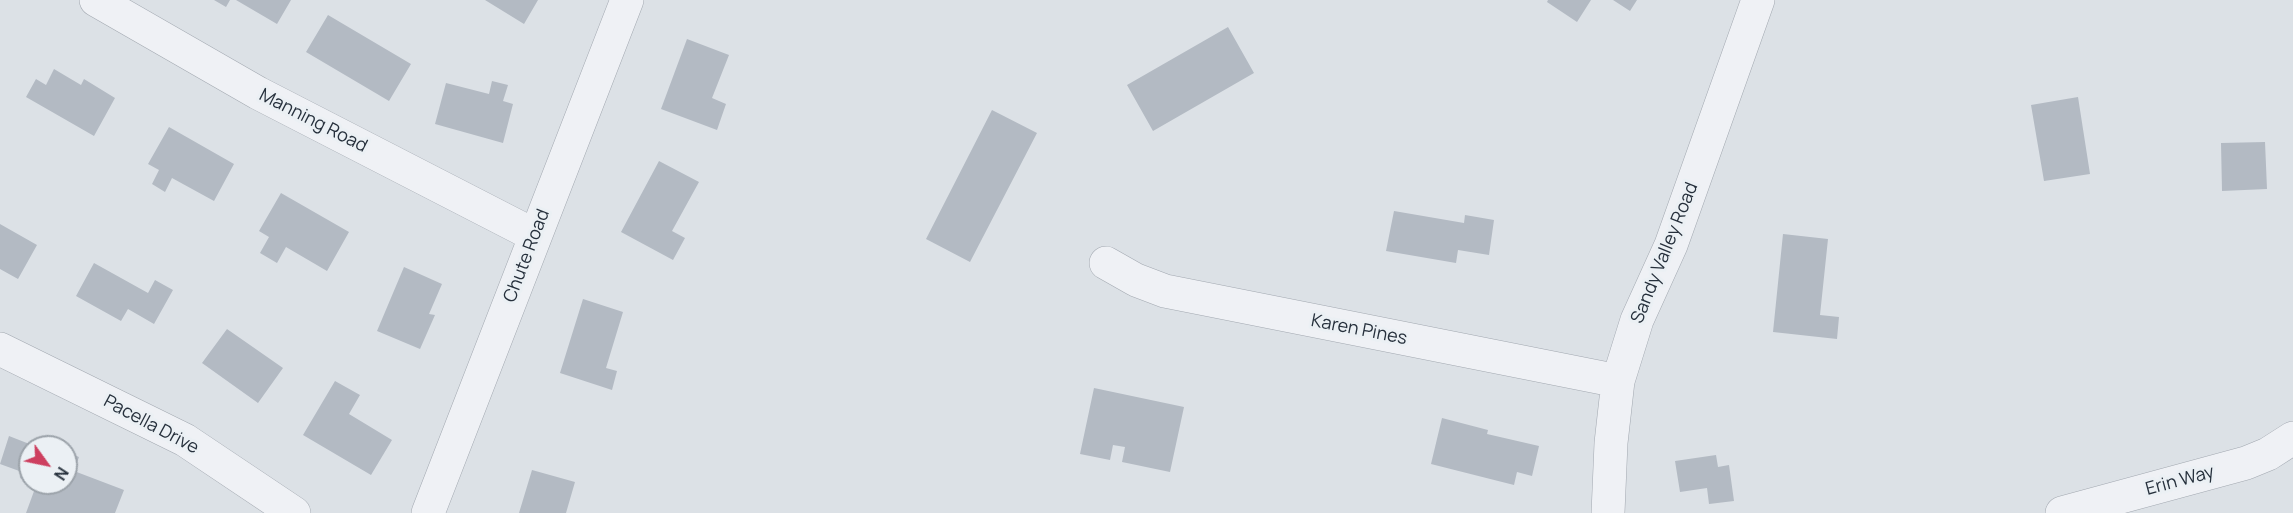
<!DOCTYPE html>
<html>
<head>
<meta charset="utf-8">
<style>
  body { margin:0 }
  #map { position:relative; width:2293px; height:513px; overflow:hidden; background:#dce1e6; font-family:Manrope,sans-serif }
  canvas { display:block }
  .north { position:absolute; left:18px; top:435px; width:60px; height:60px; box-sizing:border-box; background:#ebf0f4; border:2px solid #9ca3aa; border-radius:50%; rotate:123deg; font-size:16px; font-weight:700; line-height:24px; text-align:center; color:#26303c }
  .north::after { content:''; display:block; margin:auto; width:21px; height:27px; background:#cd3f5f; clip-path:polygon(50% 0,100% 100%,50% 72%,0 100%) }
</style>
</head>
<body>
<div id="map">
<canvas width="2293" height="513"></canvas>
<div class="north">N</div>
</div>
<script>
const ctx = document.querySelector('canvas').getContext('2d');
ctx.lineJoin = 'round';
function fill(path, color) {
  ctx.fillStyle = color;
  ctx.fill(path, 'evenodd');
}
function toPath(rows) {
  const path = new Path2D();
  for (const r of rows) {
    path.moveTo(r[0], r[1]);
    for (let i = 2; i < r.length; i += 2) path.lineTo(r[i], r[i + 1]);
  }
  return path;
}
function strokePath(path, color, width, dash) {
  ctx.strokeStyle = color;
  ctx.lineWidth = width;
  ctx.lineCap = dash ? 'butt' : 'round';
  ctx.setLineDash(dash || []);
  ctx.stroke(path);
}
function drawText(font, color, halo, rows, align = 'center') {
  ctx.font = font + ' Manrope,sans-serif';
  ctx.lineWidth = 6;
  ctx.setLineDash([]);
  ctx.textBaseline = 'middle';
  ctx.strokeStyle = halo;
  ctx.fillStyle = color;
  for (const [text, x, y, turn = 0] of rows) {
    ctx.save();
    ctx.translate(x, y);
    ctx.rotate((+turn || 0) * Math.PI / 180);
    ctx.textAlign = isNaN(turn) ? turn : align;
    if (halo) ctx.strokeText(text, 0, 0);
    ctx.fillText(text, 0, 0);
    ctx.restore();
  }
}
const building = toPath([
  [214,0,230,0,226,7],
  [236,0,291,0,277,24],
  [485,0,538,0,524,24],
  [1548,0,1591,0,1577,22,1547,2],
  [1613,0,1637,0,1630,11],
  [328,15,411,64,389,101,306,52],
  [1228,27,1254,73,1153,131,1127,85],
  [687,39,729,55,712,98,726,104,717,130,661,109],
  [54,69,81,85,84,79,115,98,94,136,26,97,36,79,46,85],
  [492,81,508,85,503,101,513,104,503,143,435,124,446,83,489,94],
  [2078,97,2090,174,2044,181,2031,105],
  [992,110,1037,133,970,262,926,239],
  [169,127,234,164,214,201,172,178,165,192,152,184,159,170,148,164],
  [2265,142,2267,189,2222,191,2221,143],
  [659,161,699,182,672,231,685,238,673,260,621,232],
  [281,193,349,232,327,271,286,247,277,263,260,253,269,237,259,231],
  [1394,211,1464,223,1465,215,1494,220,1489,255,1458,250,1456,263,1386,251],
  [0,224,37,245,18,279,0,269],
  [1783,234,1828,239,1820,315,1839,317,1837,339,1773,332],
  [94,263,148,293,155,280,173,290,154,324,128,309,121,321,76,296],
  [404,267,442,284,429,314,435,315,420,349,377,331],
  [583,299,623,312,606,368,617,371,612,390,560,373],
  [227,329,283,368,258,403,202,363],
  [335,381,360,395,349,414,392,440,371,475,303,435],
  [1094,388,1184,407,1170,472,1122,462,1125,447,1113,445,1110,460,1080,454],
  [1442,418,1488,430,1487,434,1539,446,1532,476,1517,472,1514,485,1431,464],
  [9,436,32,445,34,440,52,447,30,447,30,482,20,478,22,472,0,464],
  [66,452,79,457,74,471,124,490,115,513,26,513,37,483,66,483],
  [1716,455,1718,467,1729,465,1734,501,1709,504,1707,488,1680,492,1675,461],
  [532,470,575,482,566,513,519,513]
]);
const minor = toPath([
  [96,0,258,93,534,235],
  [1106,263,1136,280,1165,291,1618,381],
  [0,349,185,440,294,513],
  [428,513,627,0],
  [1608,513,1611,443,1618,381,1637,320,1671,245,1758,0],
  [2062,513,2246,463,2268,454,2293,438]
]);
const streetNames = [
  ["Manning Road",313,121,27],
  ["Sandy Valley Road",1665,253,-68],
  ["Chute Road",527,256,-69],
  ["Karen Pines",1359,330,11],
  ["Pacella Drive",151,425,28],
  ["Erin Way",2180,481,-15]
];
fill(building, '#b3bac3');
strokePath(minor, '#a2a8b0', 34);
strokePath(minor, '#eff1f5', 33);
drawText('18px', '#26303c', '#ebf0f4', streetNames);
</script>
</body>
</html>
